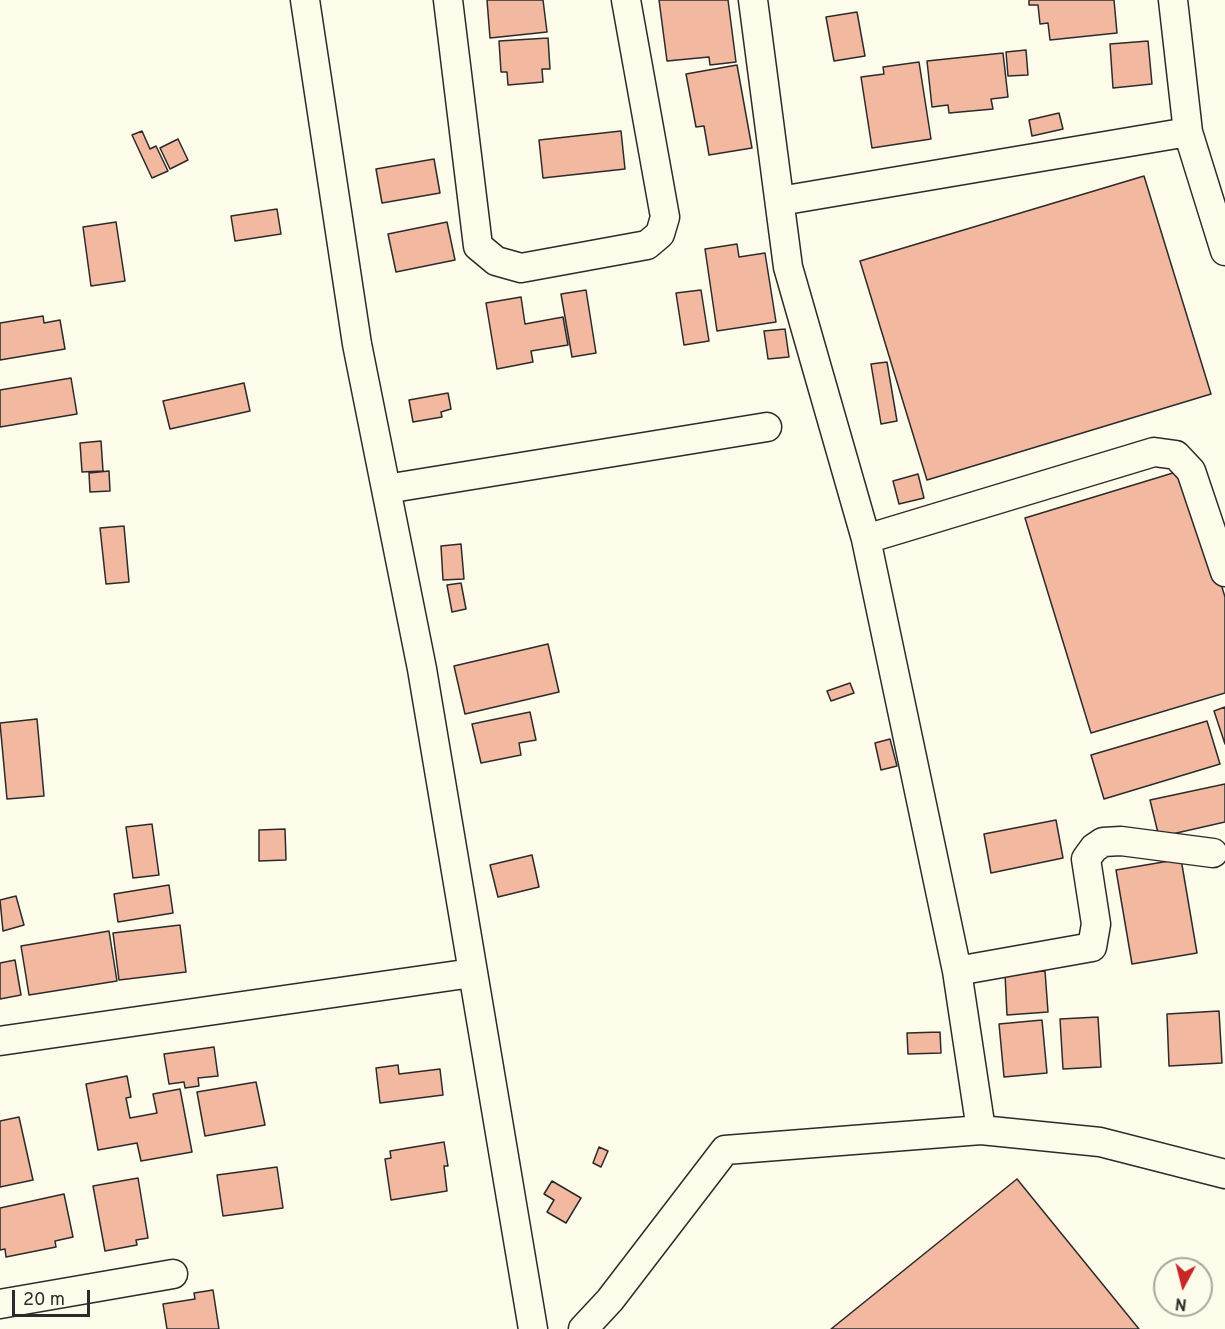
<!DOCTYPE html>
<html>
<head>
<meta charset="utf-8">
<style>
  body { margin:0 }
  #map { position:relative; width:1225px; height:1329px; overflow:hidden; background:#fdfbea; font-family:Overpass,sans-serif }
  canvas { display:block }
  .north { position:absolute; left:1153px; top:1257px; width:60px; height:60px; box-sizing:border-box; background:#fdfbea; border:2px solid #a9a89e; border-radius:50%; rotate:187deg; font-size:16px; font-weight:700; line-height:24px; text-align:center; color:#2b2b2b }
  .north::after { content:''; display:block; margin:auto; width:21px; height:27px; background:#c62828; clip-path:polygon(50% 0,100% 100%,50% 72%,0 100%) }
  .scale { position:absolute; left:12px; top:1290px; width:78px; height:27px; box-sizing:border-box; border:3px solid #2b2b2b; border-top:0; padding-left:8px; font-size:18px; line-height:21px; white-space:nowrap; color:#2b2b2b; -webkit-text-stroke:4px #fdfbea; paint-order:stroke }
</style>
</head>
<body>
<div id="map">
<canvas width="1225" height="1329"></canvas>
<div class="north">N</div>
<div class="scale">20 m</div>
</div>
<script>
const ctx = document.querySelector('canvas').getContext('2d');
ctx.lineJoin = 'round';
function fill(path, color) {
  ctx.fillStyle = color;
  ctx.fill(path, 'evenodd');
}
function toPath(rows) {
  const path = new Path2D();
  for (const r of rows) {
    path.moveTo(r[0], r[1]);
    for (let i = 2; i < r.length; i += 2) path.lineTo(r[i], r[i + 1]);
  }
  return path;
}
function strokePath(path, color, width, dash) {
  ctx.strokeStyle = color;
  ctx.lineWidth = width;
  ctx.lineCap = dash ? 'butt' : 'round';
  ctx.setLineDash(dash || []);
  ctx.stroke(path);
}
const building = toPath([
  [487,0,543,0,547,32,490,38,487,0],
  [659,0,728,0,736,62,710,65,709,57,667,61,659,0],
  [1029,0,1114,0,1117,33,1050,40,1048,23,1040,24,1038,5,1029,5,1029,0],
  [857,12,865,56,834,61,826,17,857,12],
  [548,38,550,69,542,69,543,82,508,85,507,72,501,72,499,41,548,38],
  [1148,41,1152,84,1113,88,1110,44,1148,41],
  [1026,50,1028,75,1008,76,1006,52,1026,50],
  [1003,53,1008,97,991,99,993,109,949,113,948,105,932,107,927,61,1003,53],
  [919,62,931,139,872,148,861,77,884,74,883,67,919,62],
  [737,65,752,148,709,155,704,126,696,127,686,74,737,65],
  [1059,113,1063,129,1032,136,1029,120,1059,113],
  [142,131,150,149,156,146,168,171,152,178,132,135,142,131],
  [621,131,625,169,543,178,539,140,621,131],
  [178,139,188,160,170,169,160,148,178,139],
  [434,159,440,193,382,203,376,169,434,159],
  [1144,176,1211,394,927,480,860,261,1144,176],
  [277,209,281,234,235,241,231,216,277,209],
  [116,222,125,281,91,286,83,227,116,222],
  [447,222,455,260,396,272,388,234,447,222],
  [737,244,739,257,765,253,776,322,717,331,705,249,737,244],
  [586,290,596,353,572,357,561,294,586,290],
  [701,290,709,341,684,345,676,293,701,290],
  [521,297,525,324,563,317,568,345,531,351,533,362,497,369,486,303,521,297],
  [43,316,44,323,60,320,65,349,0,360,0,323,43,316],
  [785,329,789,357,768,359,764,331,785,329],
  [887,362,897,421,881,424,871,364,887,362],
  [71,378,77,414,0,427,0,390,71,378],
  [244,383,250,411,170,429,163,401,244,383],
  [448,393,451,409,441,412,442,417,413,422,409,400,448,393],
  [101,441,103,471,82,472,80,443,101,441],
  [1186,469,1225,597,1225,693,1091,733,1025,518,1186,469],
  [109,471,110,491,90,492,89,473,109,471],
  [918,474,924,498,899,504,893,481,918,474],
  [124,526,129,582,106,584,100,528,124,526],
  [461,544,464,579,443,580,441,546,461,544],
  [461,583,466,609,452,612,447,585,461,583],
  [548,644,559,692,465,714,454,666,548,644],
  [850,683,854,693,831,701,827,691,850,683],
  [1225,707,1225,744,1214,711,1225,707],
  [530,712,536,740,519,743,521,755,481,763,472,724,530,712],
  [37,719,44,796,7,799,0,723,37,719],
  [1207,721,1220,764,1104,799,1091,755,1207,721],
  [890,739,897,766,881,770,875,743,890,739],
  [1225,784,1225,822,1159,837,1150,800,1225,784],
  [1056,820,1063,858,991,873,984,834,1056,820],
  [152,824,159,875,133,878,126,827,152,824],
  [285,829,286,860,259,861,259,830,285,829],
  [532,855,539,887,498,897,490,865,532,855],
  [1181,859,1197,953,1132,964,1116,870,1181,859],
  [169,885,173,913,118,922,114,894,169,885],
  [16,896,24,925,3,931,0,900,16,896],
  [180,925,186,972,119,980,113,933,180,925],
  [109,931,117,981,29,995,21,946,109,931],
  [15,960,21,995,0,999,0,963,15,960],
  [1045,971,1048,1012,1007,1015,1005,974,1045,971],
  [1219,1011,1222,1063,1169,1066,1167,1014,1219,1011],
  [1098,1017,1101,1067,1063,1069,1060,1019,1098,1017],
  [1042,1020,1047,1073,1004,1077,999,1024,1042,1020],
  [940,1032,941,1053,908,1054,907,1033,940,1032],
  [214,1047,218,1076,198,1078,199,1086,185,1088,184,1082,169,1084,164,1054,214,1047],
  [398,1065,399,1074,440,1069,443,1095,380,1103,376,1068,398,1065],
  [127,1076,131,1097,126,1098,130,1118,157,1113,153,1094,180,1089,192,1152,141,1161,137,1143,98,1150,86,1084,127,1076],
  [256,1082,265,1125,205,1136,197,1092,256,1082],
  [19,1117,33,1180,0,1187,0,1121,19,1117],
  [444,1142,448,1166,444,1166,447,1191,391,1200,385,1159,391,1158,390,1151,444,1142],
  [599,1147,608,1151,601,1167,593,1163,599,1147],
  [277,1167,283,1208,223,1216,217,1175,277,1167],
  [138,1178,148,1238,136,1240,137,1245,105,1251,93,1186,138,1178],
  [1017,1179,1139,1329,831,1329,1017,1179],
  [552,1181,581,1198,566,1223,547,1212,554,1200,544,1194,552,1181],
  [64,1194,73,1237,55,1241,56,1247,6,1257,5,1249,0,1250,0,1208,64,1194],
  [213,1290,219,1329,167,1329,163,1304,195,1299,194,1293,213,1290]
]);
const minor = toPath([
  [305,0,357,344,422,669,533,1329],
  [448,0,478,246,496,261,521,268,647,245,660,234,665,217,626,0],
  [753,0,788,267,866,539,957,971,981,1130],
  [1173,0,1188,132,1225,251],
  [780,201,1188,132],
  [386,489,767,427],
  [866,539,1154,452,1176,455,1191,471,1225,572],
  [957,971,1092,947,1096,924,1086,859,1094,848,1103,842,1121,841,1213,853],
  [0,1041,472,973],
  [0,1304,173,1274],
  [583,1329,610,1300,725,1150,981,1130,1100,1142,1225,1174]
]);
fill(building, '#f2b8a0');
strokePath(building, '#2b2b2b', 1.5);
strokePath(minor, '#2b2b2b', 31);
strokePath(minor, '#fdfbea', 28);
</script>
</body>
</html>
